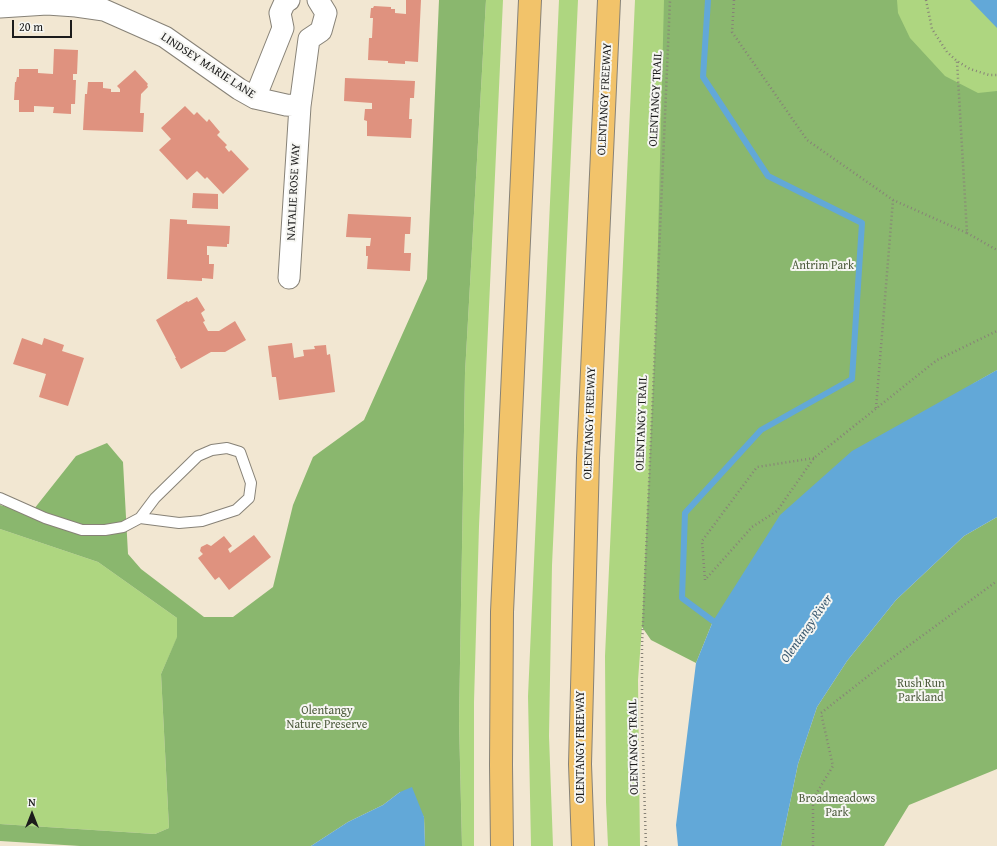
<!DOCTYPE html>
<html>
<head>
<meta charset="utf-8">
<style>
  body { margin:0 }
  #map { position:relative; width:997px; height:846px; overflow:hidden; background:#f2e7d2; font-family:"Gentium Book Plus",serif }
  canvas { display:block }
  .north { position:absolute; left:12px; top:794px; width:40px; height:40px; -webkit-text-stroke:3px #f6f6f2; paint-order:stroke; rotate:0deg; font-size:11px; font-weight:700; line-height:16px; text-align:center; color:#1c1c1c }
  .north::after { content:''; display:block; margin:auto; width:14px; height:18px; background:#1c1c1c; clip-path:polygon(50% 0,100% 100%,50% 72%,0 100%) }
  .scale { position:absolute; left:12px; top:20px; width:60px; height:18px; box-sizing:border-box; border:2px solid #1c1c1c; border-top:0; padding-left:5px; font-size:12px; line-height:14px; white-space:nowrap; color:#1c1c1c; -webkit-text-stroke:3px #f6f6f2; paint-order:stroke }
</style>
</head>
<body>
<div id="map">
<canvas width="997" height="846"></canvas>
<div class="north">N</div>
<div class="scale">20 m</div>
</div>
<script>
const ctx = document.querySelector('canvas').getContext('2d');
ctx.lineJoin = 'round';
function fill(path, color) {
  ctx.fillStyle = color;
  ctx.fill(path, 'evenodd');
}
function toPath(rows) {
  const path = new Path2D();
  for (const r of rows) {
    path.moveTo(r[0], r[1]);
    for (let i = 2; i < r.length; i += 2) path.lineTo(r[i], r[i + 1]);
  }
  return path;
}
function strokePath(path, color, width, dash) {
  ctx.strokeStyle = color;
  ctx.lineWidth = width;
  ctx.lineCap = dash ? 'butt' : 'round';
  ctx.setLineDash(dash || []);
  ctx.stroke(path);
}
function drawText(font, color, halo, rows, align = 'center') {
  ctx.font = font + ' "Gentium Book Plus",serif';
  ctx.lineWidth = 4;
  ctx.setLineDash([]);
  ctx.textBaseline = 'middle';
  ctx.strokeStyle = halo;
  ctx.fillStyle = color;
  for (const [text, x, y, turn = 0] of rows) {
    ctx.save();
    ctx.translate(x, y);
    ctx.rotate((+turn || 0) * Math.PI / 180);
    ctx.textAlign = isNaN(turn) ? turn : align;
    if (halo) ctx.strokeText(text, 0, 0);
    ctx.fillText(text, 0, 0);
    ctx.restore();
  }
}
const green = toPath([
  [486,0,503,0,479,526,474,702,474,846,462,846,459,721,465,373],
  [559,0,578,0,552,565,549,736,553,846,531,846,528,696],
  [635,0,997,0,997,370,974,383,713,621,642,627,638,680,640,846,608,846,606,802,605,656],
  [0,529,98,562,177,618,177,638,161,674,169,828,155,834,0,824]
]);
const forest = toPath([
  [439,0,486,0,465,373,459,721,462,846,425,846,424,817,400,792,383,805,348,822,311,846,80,846,0,841,0,824,155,834,169,828,161,674,177,637,177,618,98,562,0,529,0,505,16,509,34,509,76,456,107,443,123,462,128,554,141,569,204,617,233,617,273,587,293,505,313,457,364,420,427,279],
  [664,0,897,0,898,13,910,38,945,76,978,93,997,91,997,370,974,383,713,621,696,663,651,640,642,627,656,321],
  [997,517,997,769,909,805,884,846,781,846,798,764,817,707,847,661,896,600,964,536]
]);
const water = toPath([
  [970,0,997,0,997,28],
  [997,370,997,517,964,536,896,600,847,661,817,707,798,764,781,846,678,846,676,825,696,663,713,621,780,515,852,451],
  [412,787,424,817,425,846,311,846,348,822,383,805,400,792]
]);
const stream = toPath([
  [708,0,703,77,768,176,862,223,852,379,761,430,685,513,682,598,713,621]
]);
const building = toPath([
  [406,0,421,0,418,62,405,61,405,64,388,63,388,61,368,60,369,38,372,38,373,18,370,18,371,8,373,8,374,6,391,7,391,9,395,9,395,13,406,14],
  [54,49,78,50,77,74,73,74,73,80,76,80,75,104,71,104,71,114,53,113,54,107,34,106,34,112,19,112,19,100,14,100,15,82,16,82,17,77,19,77,19,69,38,69,38,73,53,74],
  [135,70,148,84,147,85,148,87,141,94,140,113,144,113,143,132,83,130,85,94,87,94,88,82,103,82,103,88,111,89,111,92,120,92,120,89,117,86],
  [345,78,415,81,414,98,410,98,409,119,412,119,411,138,367,136,367,121,364,120,365,109,372,109,372,103,344,101],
  [185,106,194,115,197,112,207,122,209,119,220,132,217,135,227,145,225,147,229,152,231,150,249,169,223,194,207,177,205,179,197,171,187,180,159,150,171,139,161,128],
  [193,193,218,194,218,209,192,208],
  [348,214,411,217,410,234,405,234,404,253,411,253,410,271,367,269,368,256,366,256,366,246,370,246,371,238,346,237],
  [170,219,187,220,187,224,230,226,229,244,227,244,227,247,207,246,207,255,209,255,209,264,214,264,213,279,202,278,202,281,167,279],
  [197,297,205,310,201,313,205,321,203,322,208,331,219,331,235,321,246,340,225,352,211,352,181,369,175,358,176,358,156,320,187,301,188,302],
  [22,338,42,345,44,338,64,345,62,351,84,358,68,406,39,397,46,374,13,364],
  [292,343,294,358,304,356,303,350,315,349,314,346,326,345,327,355,330,354,335,392,279,400,276,377,272,377,268,346],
  [254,535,271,557,229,590,219,577,215,580,198,558,203,554,200,551,201,547,207,544,211,546,224,536,232,546,228,549,230,553]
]);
const path = toPath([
  [734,0,732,32,807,140,893,200,967,233,957,61],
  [926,0,932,29,947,52,957,61,970,69,989,75,997,75],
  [967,233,997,250],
  [876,408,893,200],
  [814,458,757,467,702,541,705,580,752,527,777,511,814,458,937,360,997,331],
  [646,846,642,722,642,645,670,0],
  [813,846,813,799,833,766,821,713,881,666,997,581]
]);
const service = toPath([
  [0,498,45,518,82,530,105,530,123,527,140,518,155,498,198,456,212,450,227,448,240,452,251,483,249,498,236,510,202,521,179,523,140,518]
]);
const minor = toPath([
  [0,7,47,4,76,6,104,10,165,37,239,89,255,98,286,105,300,106],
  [255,98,283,28,280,13,285,2,289,0],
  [289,278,300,106,309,39,321,31,326,13,318,0]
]);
const motorway = toPath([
  [502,846,501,765,502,612,530,0],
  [583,846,580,764,588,458,609,0]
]);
const streetNames = [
  ["LINDSEY MARIE LANE",208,66,33],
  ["OLENTANGY FREEWAY",605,99,-87],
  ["OLENTANGY TRAIL",656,99,-87],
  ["NATALIE ROSE WAY",294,192,-87],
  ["OLENTANGY FREEWAY",590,423,-88],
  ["OLENTANGY TRAIL",642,423,-88],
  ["OLENTANGY FREEWAY",581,747,-90],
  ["OLENTANGY TRAIL",634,747,-91]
];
const parkNames = [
  ["Antrim Park",823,266],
  ["Rush Run",921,684],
  ["Parkland",921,698],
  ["Olentangy",327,711],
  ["Nature Preserve",327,725],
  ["Broadmeadows",837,799],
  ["Park",837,813]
];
const waterNames = [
  ["Olentangy River",807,629,-55]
];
fill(green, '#aed680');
fill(forest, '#8ab76e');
fill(water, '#62a8d8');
strokePath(stream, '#62a8d8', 6);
fill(building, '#df927f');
strokePath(service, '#878277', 12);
strokePath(minor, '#878277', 23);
strokePath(motorway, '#878277', 24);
strokePath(path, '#878277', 2.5, [1, 3]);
strokePath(service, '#fff', 10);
strokePath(minor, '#fff', 21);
strokePath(motorway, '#f2c36a', 22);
drawText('12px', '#1c1c1c', '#f6f6f2', streetNames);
drawText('12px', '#4f5d3f', '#f6f6f2', parkNames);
drawText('italic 13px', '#3c5b71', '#f6f6f2', waterNames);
</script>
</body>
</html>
